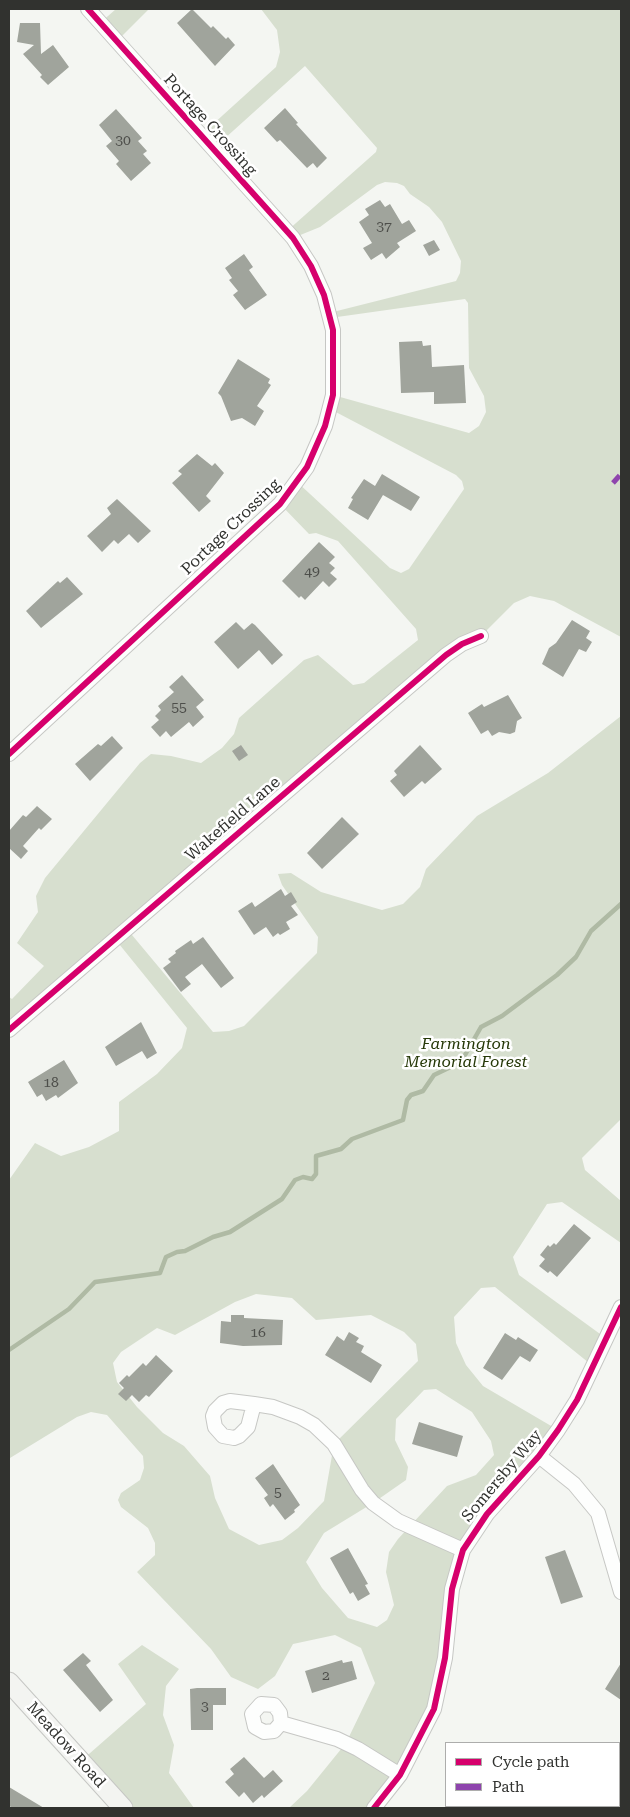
<!DOCTYPE html>
<html>
<head>
<meta charset="utf-8">
<style>
  body { margin:0 }
  #map { position:relative; width:630px; height:1817px; overflow:hidden; background:#f4f6f2; font-family:"Roboto Serif",serif }
  canvas { display:block }
  .frame { position:absolute; inset:0; border:10px solid #31322f; pointer-events:none }
  .legend { position:absolute; left:445px; top:1742px; width:175px; height:65px; box-sizing:border-box; background:#fff; border:1px solid #adadac; margin:0; padding:6px 9px; list-style:none; font-size:15px; color:#31322f }
  .legend li { display:flex; align-items:center; gap:10px; height:25px }
  .legend b { width:25px; border:1px solid #adadac }
</style>
</head>
<body>
<div id="map">
<canvas width="630" height="1817"></canvas>
<div class="frame"></div>
<ul class="legend">
<li><b style="height:6px;background:#d6006c"></b>Cycle path</li>
<li><b style="height:6px;background:#8e44ad"></b>Path</li>
</ul>
</div>
<script>
const ctx = document.querySelector('canvas').getContext('2d');
ctx.lineJoin = 'round';
function fill(path, color) {
  ctx.fillStyle = color;
  ctx.fill(path, 'evenodd');
}
function toPath(rows) {
  const path = new Path2D();
  for (const r of rows) {
    path.moveTo(r[0], r[1]);
    for (let i = 2; i < r.length; i += 2) path.lineTo(r[i], r[i + 1]);
  }
  return path;
}
function strokePath(path, color, width, dash) {
  ctx.strokeStyle = color;
  ctx.lineWidth = width;
  ctx.lineCap = dash ? 'butt' : 'round';
  ctx.setLineDash(dash || []);
  ctx.stroke(path);
}
function drawText(font, color, halo, rows, align = 'center') {
  ctx.font = font + ' "Roboto Serif",serif';
  ctx.lineWidth = 5;
  ctx.setLineDash([]);
  ctx.textBaseline = 'middle';
  ctx.strokeStyle = halo;
  ctx.fillStyle = color;
  for (const [text, x, y, turn = 0] of rows) {
    ctx.save();
    ctx.translate(x, y);
    ctx.rotate((+turn || 0) * Math.PI / 180);
    ctx.textAlign = isNaN(turn) ? turn : align;
    if (halo) ctx.strokeText(text, 0, 0);
    ctx.fillText(text, 0, 0);
    ctx.restore();
  }
}
const green = toPath([
  [116,9,149,9,117,41,100,23],
  [261,9,621,9,621,637,554,601,530,596,514,603,481,636,462,644,127,929,213,1032,229,1031,244,1026,317,953,318,937,282,885,278,874,291,873,321,892,382,910,403,904,420,887,426,869,477,816,548,773,621,716,621,1119,582,1158,585,1170,621,1201,621,1243,562,1202,547,1204,513,1257,519,1275,607,1339,594,1367,495,1287,481,1288,454,1317,456,1343,466,1365,483,1386,558,1430,463,1550,434,1709,374,1808,289,1808,307,1791,346,1743,375,1683,361,1648,335,1635,293,1644,275,1676,258,1689,231,1677,211,1649,137,1572,155,1555,155,1543,148,1528,121,1507,118,1500,121,1493,140,1480,144,1468,143,1456,107,1415,91,1412,77,1417,10,1458,9,1456,9,1180,35,1143,61,1156,89,1147,119,1131,119,1102,157,1074,182,1048,187,1028,115,939,9,1030,9,997,12,999,44,966,17,943,38,912,36,896,45,878,140,763,151,754,171,756,201,763,222,748,234,734,239,718,304,660,318,655,353,685,364,683,418,640,416,629,338,541,316,533,309,534,280,504,296,481,390,568,401,573,409,569,464,489,462,481,456,475,330,409,333,395,469,433,479,426,486,412,484,396,469,368,468,303,465,299,330,318,329,313,456,281,460,273,461,261,442,222,429,207,410,194,404,186,397,183,385,182,377,185,320,227,293,238,287,231,376,152,377,148,305,66,213,149,201,135,276,67,280,52,277,30],
  [256,1294,292,1298,316,1320,371,1315,404,1332,416,1344,418,1361,334,1444,324,1501,298,1528,282,1540,259,1545,229,1529,215,1498,210,1476,184,1446,163,1433,137,1407,117,1382,113,1363,121,1352,157,1328,175,1335,235,1302],
  [436,1389,472,1412,491,1441,494,1455,476,1475,447,1486,398,1539,389,1552,386,1572,394,1605,387,1620,377,1627,348,1618,322,1588,306,1562,324,1533,373,1503,406,1480,408,1467,395,1440,396,1419,424,1390],
  [142,1645,179,1669,166,1686,163,1715,174,1745,169,1773,194,1808,123,1808,81,1761,146,1704,118,1664]
]);
const stream = toPath([
  [9,1350,69,1309,95,1282,160,1273,166,1257,177,1252,185,1251,213,1237,230,1232,282,1199,295,1180,303,1177,312,1179,316,1174,316,1156,341,1149,352,1139,403,1120,407,1100,411,1095,423,1091,434,1075,461,1062,481,1027,502,1016,557,975,576,957,591,931,621,904]
]);
const building = toPath([
  [192,9,211,28,213,26,226,39,228,37,235,45,215,66,177,23],
  [20,23,40,23,41,54,53,45,69,67,48,85,40,77,42,75,23,54,34,45,17,42],
  [285,108,298,123,296,124,327,158,317,168,313,163,307,168,280,140,277,142,264,128],
  [116,109,142,138,138,141,147,151,143,154,151,163,131,181,116,164,119,161,106,146,112,141,99,125],
  [380,200,385,207,390,204,402,224,409,220,416,231,397,243,400,247,386,259,382,253,371,260,363,248,372,243,359,222,369,215,365,209],
  [434,240,440,250,429,256,423,245],
  [244,254,253,267,249,270,267,295,245,310,233,295,238,291,229,280,232,278,225,268],
  [422,341,423,346,431,345,432,367,464,365,466,403,434,404,434,392,401,393,399,342],
  [238,359,270,379,268,383,271,385,257,406,264,411,255,426,242,418,231,421,221,396,218,393],
  [197,454,212,466,215,463,224,473,206,496,211,501,199,512,172,483,182,474,178,471],
  [382,474,420,497,411,511,383,495,368,520,348,508,353,499,351,498,364,479,375,486],
  [117,499,151,531,138,543,129,534,118,544,114,540,102,552,87,536,111,514,107,508],
  [319,542,335,557,329,563,335,568,330,573,337,579,329,587,323,581,305,600,301,596,299,598,282,581],
  [67,577,83,594,41,628,26,611,58,581,60,583],
  [572,620,590,631,586,638,592,642,586,652,579,649,563,677,542,664,549,648,556,643],
  [236,622,244,630,252,623,255,625,283,655,272,665,259,650,238,669,214,642],
  [182,675,204,700,196,707,204,717,193,727,189,722,171,737,166,731,160,737,151,727,159,720,155,716,161,710,158,706,174,692,169,687],
  [508,695,522,718,517,721,515,732,510,734,499,732,492,736,488,730,481,734,468,713,482,704,484,707],
  [112,736,123,748,90,781,75,764,98,744,101,746],
  [241,745,248,755,239,761,232,751],
  [420,745,442,769,425,784,422,781,404,797,390,781,397,775,394,771],
  [37,806,52,819,41,830,39,828,23,846,28,851,21,859,9,848,9,831,23,815,26,817],
  [342,817,359,834,322,869,307,853],
  [281,889,285,896,291,892,297,902,291,906,298,915,286,922,290,929,280,935,278,933,273,937,266,927,254,935,238,911,252,902,255,907],
  [203,937,234,978,221,988,202,964,185,977,191,984,181,992,163,968,171,962,168,959,176,953,175,951,191,940,193,944],
  [141,1022,157,1053,147,1059,142,1051,116,1066,105,1047],
  [64,1060,78,1083,58,1098,56,1095,46,1101,42,1094,37,1097,28,1082],
  [574,1224,591,1238,557,1277,550,1271,548,1273,539,1266,545,1259,540,1255,548,1245,550,1247,554,1243,556,1245],
  [231,1315,244,1315,244,1318,283,1320,282,1345,243,1346,220,1343,221,1321,231,1322],
  [349,1332,359,1338,356,1342,364,1346,361,1352,382,1365,371,1383,325,1355,337,1336,344,1341],
  [505,1333,516,1340,518,1337,538,1350,530,1362,520,1356,502,1380,483,1368],
  [156,1355,173,1371,149,1397,146,1395,139,1402,132,1395,126,1401,118,1394,124,1388,119,1383,127,1375,129,1377,143,1363,146,1366],
  [419,1422,463,1436,457,1457,412,1444],
  [273,1464,300,1505,294,1510,295,1512,285,1520,273,1504,270,1507,264,1498,268,1495,255,1478],
  [348,1548,368,1584,365,1585,370,1594,358,1601,353,1592,350,1594,330,1558],
  [565,1550,583,1597,561,1604,545,1557],
  [83,1653,91,1661,86,1665,113,1700,100,1712,63,1670],
  [342,1660,343,1663,352,1661,357,1679,312,1693,305,1671],
  [621,1663,621,1700,605,1689],
  [197,1688,226,1688,226,1705,213,1705,213,1730,191,1730,190,1689],
  [244,1757,264,1778,273,1770,283,1781,264,1798,262,1795,253,1803,244,1792,239,1797,225,1782,234,1774,230,1769],
  [9,1787,44,1808,13,1808,9,1806]
]);
const street = toPath([
  [9,754,280,504,307,467,325,426,333,395,333,330,324,295,311,266,293,238,88,9],
  [9,1030,446,655,462,644,481,636],
  [254,1404,248,1427,239,1436,234,1438,223,1436,215,1427,213,1416,215,1411,223,1403,230,1401,254,1404,273,1407,300,1417,314,1425,334,1444,362,1490,373,1503,398,1521,463,1550],
  [539,1456,574,1484,598,1513,621,1592],
  [281,1723,274,1731,264,1732,255,1727,252,1714,261,1704,274,1705,280,1713,281,1723,337,1739,358,1749,400,1775],
  [374,1808,400,1775,434,1709,445,1658,452,1589,463,1550,487,1514,539,1456,558,1430,577,1400,621,1307]
]);
const secondary = toPath([
  [9,1682,123,1808]
]);
const quiet = toPath([
  [613,483,621,474]
]);
const cycleway = toPath([
  [9,754,280,504,307,467,325,426,333,395,333,330,324,295,311,266,293,238,88,9],
  [9,1030,446,655,462,644,481,636],
  [374,1808,400,1775,434,1709,445,1658,452,1589,463,1550,487,1514,539,1456,558,1430,577,1400,621,1307]
]);
const numberNames = [
  ["30",123,141],
  ["37",384,227],
  ["49",312,572],
  ["55",179,708],
  ["18",51,1083],
  ["16",258,1333],
  ["5",278,1493],
  ["2",326,1676],
  ["3",205,1707]
];
const streetNames = [
  ["Portage Crossing",210,125,48],
  ["Portage Crossing",231,527,-44],
  ["Wakefield Lane",233,819,-41],
  ["Somersby Way",502,1476,-50],
  ["Meadow Road",66,1745,48]
];
const parkNames = [
  ["Farmington",466,1044],
  ["Memorial Forest",466,1062]
];
fill(green, '#d7dfcf');
strokePath(stream, '#afbaa4', 4.5);
fill(building, '#a0a49c');
strokePath(street, '#c6c7c4', 16);
strokePath(secondary, '#c6c7c4', 21);
strokePath(street, '#fdfefd', 14);
strokePath(secondary, '#f3f4f1', 19);
strokePath(quiet, '#8e44ad', 5, [10, 5]);
strokePath(cycleway, '#d6006c', 6);
drawText('14px', '#4d4e4a', null, numberNames);
drawText('16px', '#31322f', '#fff', streetNames);
drawText('italic 16px', '#253807', '#fff', parkNames);
</script>
</body>
</html>
